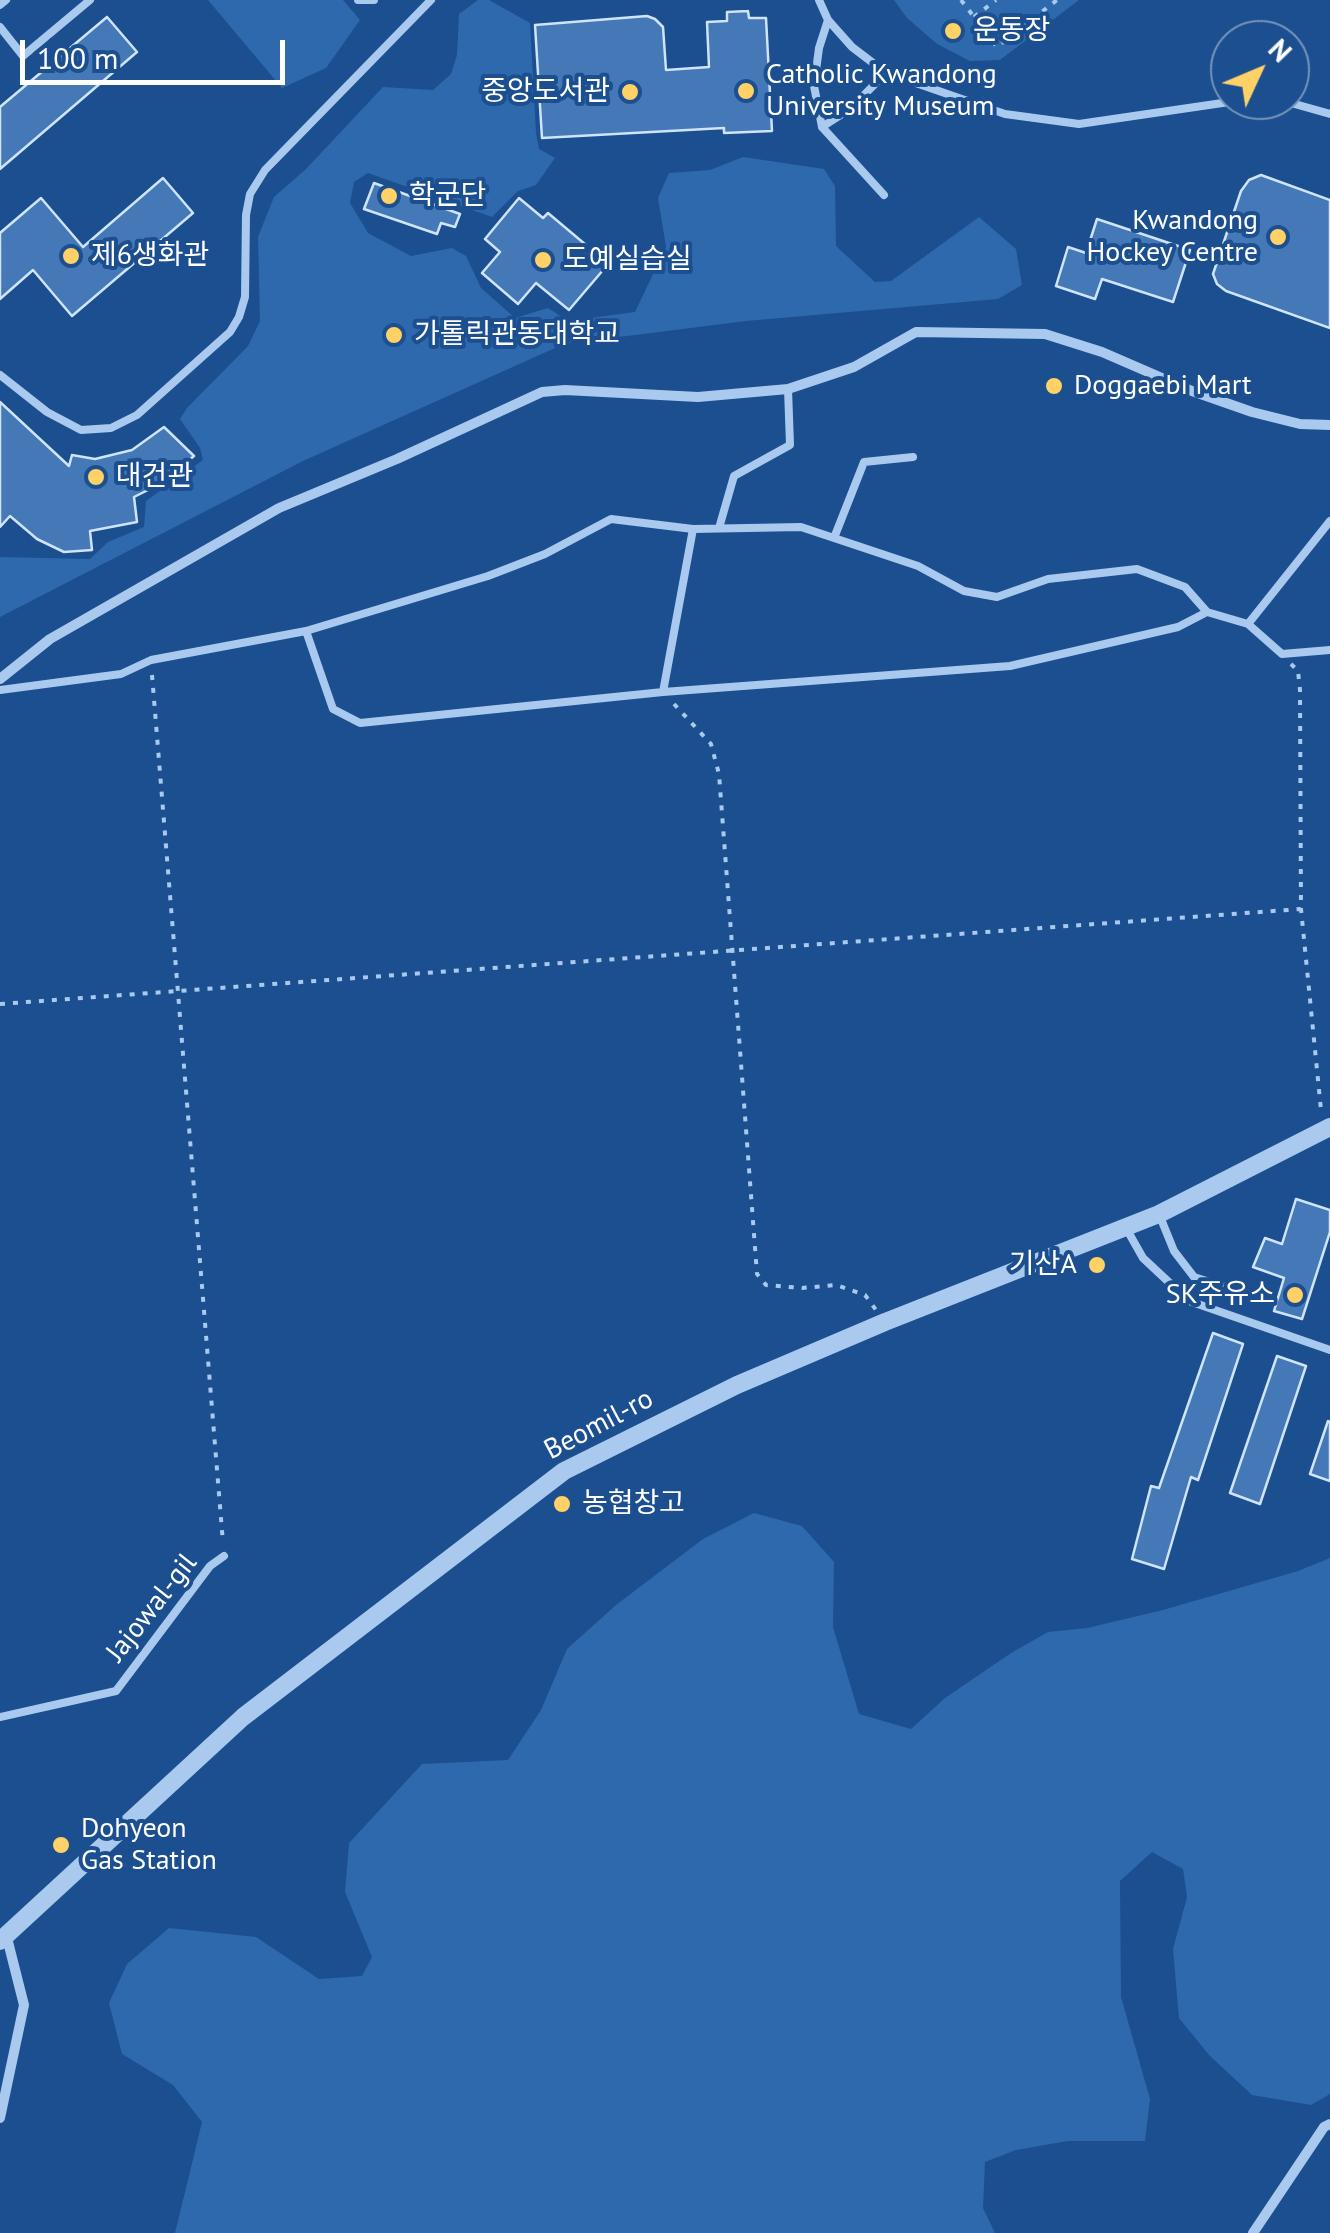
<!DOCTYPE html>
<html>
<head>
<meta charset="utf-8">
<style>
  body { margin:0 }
  #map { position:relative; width:1330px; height:2233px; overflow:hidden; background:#1b4f8f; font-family:"PT Sans",sans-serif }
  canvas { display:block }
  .north { position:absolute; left:1210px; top:20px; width:100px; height:100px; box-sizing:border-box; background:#1b4f8f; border:2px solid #7695bc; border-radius:50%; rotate:46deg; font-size:28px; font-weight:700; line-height:40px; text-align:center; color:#fff }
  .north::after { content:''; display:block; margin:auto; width:35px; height:45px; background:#ffd166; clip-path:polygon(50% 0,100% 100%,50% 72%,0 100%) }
  .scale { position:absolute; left:20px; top:40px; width:265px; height:45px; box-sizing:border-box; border:5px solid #fff; border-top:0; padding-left:12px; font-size:30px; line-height:35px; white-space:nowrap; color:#fff; -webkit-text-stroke:8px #1b4f8f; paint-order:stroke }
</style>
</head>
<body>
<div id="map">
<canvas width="1330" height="2233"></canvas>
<div class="north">N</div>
<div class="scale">100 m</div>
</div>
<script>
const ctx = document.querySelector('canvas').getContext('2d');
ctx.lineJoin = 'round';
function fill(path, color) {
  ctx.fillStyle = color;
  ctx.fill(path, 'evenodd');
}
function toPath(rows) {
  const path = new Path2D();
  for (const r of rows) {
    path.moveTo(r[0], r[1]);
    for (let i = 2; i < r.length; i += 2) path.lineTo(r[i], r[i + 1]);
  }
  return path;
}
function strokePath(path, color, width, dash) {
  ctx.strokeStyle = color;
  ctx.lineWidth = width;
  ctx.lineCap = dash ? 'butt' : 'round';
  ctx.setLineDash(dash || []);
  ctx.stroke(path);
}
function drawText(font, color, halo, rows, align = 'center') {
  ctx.font = font + ' "PT Sans","Noto Sans KR",sans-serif';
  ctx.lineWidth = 8;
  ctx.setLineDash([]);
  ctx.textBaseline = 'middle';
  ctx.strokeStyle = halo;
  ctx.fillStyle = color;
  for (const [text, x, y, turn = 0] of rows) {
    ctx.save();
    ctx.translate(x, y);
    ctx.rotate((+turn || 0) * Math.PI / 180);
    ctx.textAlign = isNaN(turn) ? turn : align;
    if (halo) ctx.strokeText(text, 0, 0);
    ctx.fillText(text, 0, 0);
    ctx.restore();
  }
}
const green = toPath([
  [208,0,343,0,360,20,326,68,282,88],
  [478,0,489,0,530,23,536,133,539,149,555,158,536,185,518,191,492,217,368,173,354,182,350,203,368,233,411,256,452,248,466,256,481,288,515,318,548,308,568,321,635,312,666,247,658,198,669,173,710,170,743,157,824,169,835,186,836,246,875,282,891,281,979,217,1016,249,1022,285,998,299,746,321,564,344,303,461,0,617,0,557,90,559,108,542,144,527,146,501,203,460,200,448,180,419,187,408,248,346,260,321,258,237,274,197,306,169,383,87,433,90,451,74,457,55,459,14],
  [894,0,1079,0,1000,60,970,61,937,44,907,18],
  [754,1513,802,1526,834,1562,833,1627,859,1714,911,1729,945,1698,1011,1653,1048,1632,1087,1628,1163,1610,1298,1571,1330,1558,1330,2094,1311,2105,1252,2095,1209,2055,1179,2018,1173,1949,1187,1897,1183,1869,1152,1852,1120,1881,1121,1997,1150,2099,1145,2141,1068,2141,1016,2150,985,2162,983,2208,995,2233,175,2233,202,2122,173,2085,122,2054,109,2003,127,1964,169,1928,256,1937,319,1979,362,1976,372,1957,345,1892,349,1843,422,1764,508,1760,541,1710,567,1649,616,1605,703,1539]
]);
const building = toPath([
  [748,11,749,18,766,18,772,131,724,133,724,128,542,138,535,25,647,16,655,19,663,27,666,70,709,67,707,22,727,21,727,12,748,11],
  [107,17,137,52,0,169,0,107,107,17],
  [1261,175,1330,200,1330,328,1226,291,1217,284,1213,274,1241,191,1249,180,1261,175],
  [163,178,193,213,72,316,33,270,0,299,0,233,41,198,83,247,163,178],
  [374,183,460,214,455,227,441,223,437,234,364,209,374,183],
  [519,198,543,218,548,213,586,245,581,251,604,269,569,310,536,283,518,304,482,273,500,252,485,239,519,198],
  [1097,219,1190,250,1173,302,1102,279,1095,299,1056,286,1068,247,1086,253,1097,219],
  [0,402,69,466,72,455,95,459,132,450,164,427,194,456,160,484,134,497,137,522,90,531,92,550,64,552,37,539,10,516,0,527,0,402],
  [1296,1199,1330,1210,1330,1232,1302,1319,1274,1311,1284,1278,1253,1267,1265,1238,1282,1244,1296,1199],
  [1213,1333,1243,1344,1198,1480,1191,1477,1164,1569,1132,1559,1151,1486,1159,1488,1213,1333],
  [1277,1356,1306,1366,1260,1504,1230,1493,1277,1356],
  [1328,1421,1330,1422,1330,1481,1310,1474,1328,1421]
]);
const path = toPath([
  [961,0,997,47,1057,0],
  [974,17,996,0],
  [1291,664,1298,671,1300,690,1301,909,1321,1110],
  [152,675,223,1543],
  [674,704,711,744,719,774,757,1274,766,1285,802,1288,836,1285,865,1295,876,1310],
  [0,1004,1301,909]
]);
const service = toPath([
  [358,0,374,0],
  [819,0,828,20,852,47,877,66,910,81,1005,114,1079,124,1243,100],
  [0,5,6,0],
  [828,20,819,48,814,86,822,127,850,109,887,72],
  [0,27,23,56,90,0],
  [1259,100,1284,101,1330,114],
  [822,127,884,195],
  [0,375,47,412,81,430,111,428,137,415,230,332,239,317,245,297,246,215,250,194,265,170,431,0],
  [719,528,734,476,790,445,788,389],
  [834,538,864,462,913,457],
  [1248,624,1330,521],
  [306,631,488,576,545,554,611,519,693,529,801,527,918,566,964,591,997,597,1048,579,1137,569,1185,587,1207,612],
  [0,690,121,674,151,660,306,631,333,709,360,723,663,692,1010,666,1178,627,1207,612,1248,624,1282,654,1330,650],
  [663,692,693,529],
  [1159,1214,1174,1251,1194,1277,1260,1298],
  [1126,1228,1143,1258,1189,1301,1330,1350],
  [0,1717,116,1691,210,1566,224,1556]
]);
const minor = toPath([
  [0,679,50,639,279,508,397,459,542,392,565,390,698,397,788,389,854,367,916,332,1045,334,1102,352,1192,391,1252,412,1300,424,1330,425],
  [0,2118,24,2005,6,1934],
  [1253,2233,1324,2127,1330,2124]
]);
const tertiary = toPath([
  [0,1941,243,1717,564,1471,737,1385,885,1322,1159,1214,1330,1127]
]);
const markers = [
  [953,31,10,"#ffd166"],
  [746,91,10,"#ffd166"],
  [630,92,10,"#ffd166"],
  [389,196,10,"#ffd166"],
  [1278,237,10,"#ffd166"],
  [71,256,10,"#ffd166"],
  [543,260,10,"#ffd166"],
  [394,335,10,"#ffd166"],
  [1054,386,10,"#ffd166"],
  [96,477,10,"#ffd166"],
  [1097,1265,10,"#ffd166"],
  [1295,1295,10,"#ffd166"],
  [562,1504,10,"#ffd166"],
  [61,1845,10,"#ffd166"]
];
const poiNames = [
  ["운동장",973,31],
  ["Catholic Kwandong",766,75],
  ["University Museum",766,107],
  ["중앙도서관",610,92,"right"],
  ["학군단",409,196],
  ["Kwandong",1258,221,"right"],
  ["Hockey Centre",1258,253,"right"],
  ["제6생화관",91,256],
  ["도예실습실",563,260],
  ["가톨릭관동대학교",414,335],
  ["Doggaebi Mart",1074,386],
  ["대건관",116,477],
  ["기산A",1077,1265,"right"],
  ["SK주유소",1275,1295,"right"],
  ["농협창고",582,1504],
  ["Dohyeon",81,1829],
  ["Gas Station",81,1861]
];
const streetNames = [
  ["Beomil-ro",599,1425,-28],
  ["Jajowal-gil",152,1608,-52]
];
fill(green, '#2e69ad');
fill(building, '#4478b7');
strokePath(building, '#cfe3fa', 2.5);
strokePath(path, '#a9c9ee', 4, [5, 8]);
strokePath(service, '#a9c9ee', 8);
strokePath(minor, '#a9c9ee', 10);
strokePath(tertiary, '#a9c9ee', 18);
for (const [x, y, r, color] of markers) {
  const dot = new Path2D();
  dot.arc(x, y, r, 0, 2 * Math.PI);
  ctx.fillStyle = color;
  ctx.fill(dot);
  strokePath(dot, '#1b4f8f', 4);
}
drawText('28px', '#fff', '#1b4f8f', poiNames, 'left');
drawText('28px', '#fff', '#1b4f8f', streetNames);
</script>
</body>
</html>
